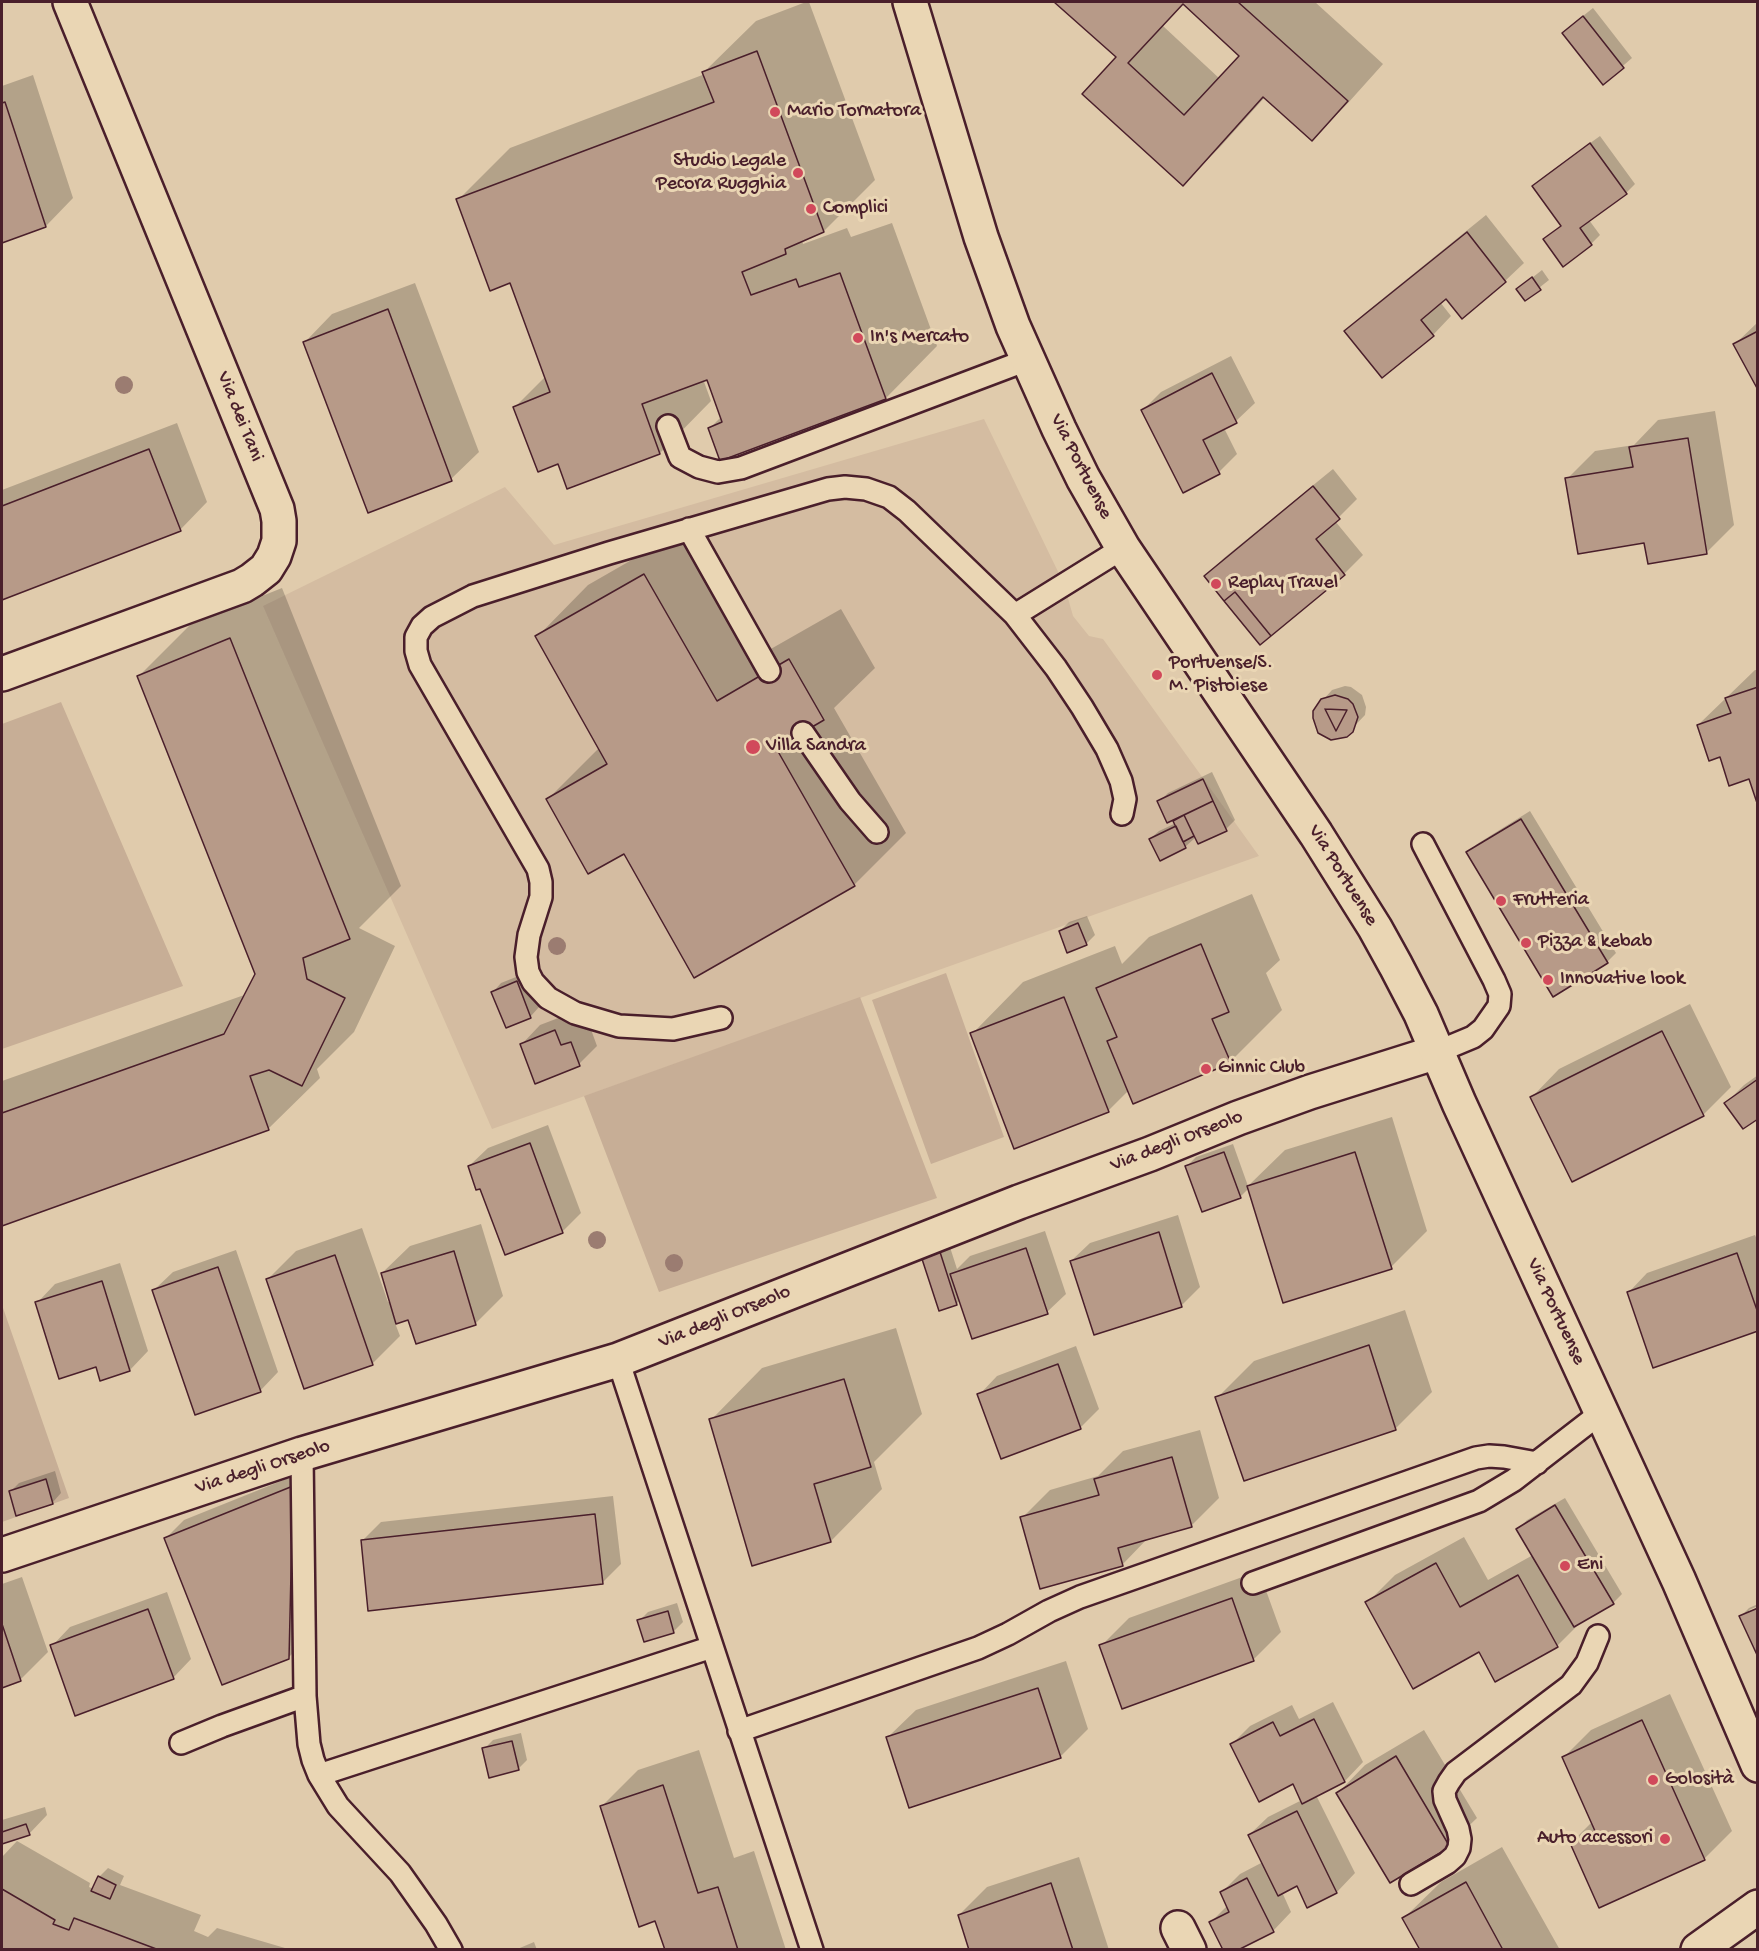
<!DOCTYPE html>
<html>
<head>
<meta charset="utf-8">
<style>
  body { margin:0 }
  #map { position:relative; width:1759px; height:1951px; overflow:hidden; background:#e0cbac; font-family:"Gochi Hand",sans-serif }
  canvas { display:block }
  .frame { position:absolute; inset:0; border:3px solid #4a1f2b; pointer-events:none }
</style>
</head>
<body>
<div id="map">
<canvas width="1759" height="1951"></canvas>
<div class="frame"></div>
</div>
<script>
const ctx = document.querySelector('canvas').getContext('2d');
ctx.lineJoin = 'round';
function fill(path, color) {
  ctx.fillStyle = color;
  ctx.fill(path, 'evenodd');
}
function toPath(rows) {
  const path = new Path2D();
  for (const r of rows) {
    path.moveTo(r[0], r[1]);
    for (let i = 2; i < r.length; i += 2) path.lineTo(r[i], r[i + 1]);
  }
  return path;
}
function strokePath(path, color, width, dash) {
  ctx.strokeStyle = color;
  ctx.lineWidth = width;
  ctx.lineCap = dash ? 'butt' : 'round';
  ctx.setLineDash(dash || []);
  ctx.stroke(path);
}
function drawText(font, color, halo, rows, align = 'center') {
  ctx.font = font + ' "Gochi Hand",sans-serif';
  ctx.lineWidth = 6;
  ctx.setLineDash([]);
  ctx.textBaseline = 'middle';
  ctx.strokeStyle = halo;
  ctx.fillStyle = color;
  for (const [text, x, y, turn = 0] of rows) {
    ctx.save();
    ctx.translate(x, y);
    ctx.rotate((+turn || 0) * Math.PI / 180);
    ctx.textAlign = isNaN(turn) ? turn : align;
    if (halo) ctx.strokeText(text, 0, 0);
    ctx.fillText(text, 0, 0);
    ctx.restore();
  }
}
const built = toPath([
  [984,419,1064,584,1073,616,1089,636,1103,639,1259,856,492,1129,263,606,505,487,554,545]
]);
const green = toPath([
  [61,702,183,986,2,1049,2,724],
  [946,973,1004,1137,931,1164,872,1000],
  [860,997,937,1198,659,1292,584,1096],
  [2,1305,69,1498,2,1522]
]);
const shadow = toPath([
  [806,2,809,2,875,180,824,231,802,240,803,244,847,228,851,237,892,223,937,346,886,398,721,459,710,428,722,416,708,378,703,379,711,401,660,453,559,462,515,407,546,376,511,282,458,200,510,148,705,74,704,72,756,21],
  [1056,2,1315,2,1383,64,1348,103,1312,139,1265,97,1220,147,1183,184,1118,57],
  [1184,3,1241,56,1220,79,1163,26],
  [1593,8,1632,58,1603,83,1573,24],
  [33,75,73,198,46,226,2,242,2,86],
  [1600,136,1635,184,1626,193,1589,220,1600,235,1591,244,1545,239,1562,225,1534,186,1543,177],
  [1486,215,1524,263,1505,281,1446,297,1440,302,1451,316,1433,335,1346,331,1365,313],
  [1542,270,1549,280,1525,299,1518,289],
  [415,283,479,452,451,479,305,342,332,314],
  [1758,322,1758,387,1734,345],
  [1231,356,1255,403,1236,421,1224,428,1237,454,1219,472,1143,410,1161,392],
  [1715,411,1734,525,1706,553,1645,541,1567,479,1595,451,1634,445,1658,420],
  [177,423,207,502,180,530,2,599,2,490],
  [1333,469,1357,499,1335,521,1363,555,1344,574,1260,643,1206,576,1224,558],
  [696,523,769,650,841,609,875,668,834,708,906,833,854,885,695,976,624,852,548,799,600,747,537,637,588,585],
  [282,588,401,886,359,928,395,946,354,1032,317,1069,320,1078,268,1129,2,1225,2,1081,247,994,257,974,138,677,190,625],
  [1755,670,1758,670,1758,800,1750,777,1721,755,1698,725],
  [1345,686,1351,687,1362,695,1366,707,1365,715,1346,735,1323,700,1332,690],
  [1212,772,1235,820,1226,829,1198,842,1196,837,1185,847,1150,839,1159,831,1176,823,1159,802,1168,793],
  [1530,811,1616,953,1607,962,1468,853,1477,844],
  [1252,894,1280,960,1266,973,1282,1010,1230,1062,1129,1090,1108,1111,972,1034,1023,982,1115,946,1122,964,1149,937],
  [1087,916,1095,935,1086,944,1060,931,1069,922],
  [526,973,539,1007,531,1016,506,1026,493,992,501,983],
  [1690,1004,1731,1087,1703,1115,1532,1097,1559,1069],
  [574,1012,580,1028,589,1024,597,1046,579,1064,522,1044,540,1025],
  [1758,1075,1758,1117,1726,1103,1744,1085],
  [1392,1117,1427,1231,1391,1267,1249,1188,1240,1197,1187,1166,1196,1157,1233,1144,1248,1186,1285,1150],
  [548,1125,581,1213,562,1232,481,1187,469,1166,488,1148],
  [1178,1215,1200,1287,1182,1305,1095,1333,1071,1261,1090,1243],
  [481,1224,503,1296,475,1324,409,1318,395,1323,400,1336,372,1364,268,1279,296,1251,362,1228,388,1302,391,1302,382,1273,410,1246],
  [1045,1231,1066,1294,1047,1312,960,1300,957,1304,940,1309,923,1259,932,1250,949,1244,957,1269,970,1256],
  [1755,1235,1758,1242,1758,1329,1629,1292,1647,1273],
  [236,1250,278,1372,260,1391,154,1290,173,1272],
  [120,1263,148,1351,130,1370,101,1379,97,1365,37,1303,55,1284],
  [1405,1310,1432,1392,1396,1428,1244,1479,1217,1398,1254,1361],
  [896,1328,922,1414,874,1462,882,1489,831,1541,711,1420,762,1368],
  [1076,1346,1099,1409,1081,1427,1002,1457,979,1395,997,1376],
  [1200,1430,1219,1498,1191,1526,1148,1538,1122,1565,1022,1518,1050,1490,1098,1476,1123,1451],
  [311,1469,307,1639,288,1658,166,1538,184,1520],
  [55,1471,61,1493,53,1502,10,1492,19,1483],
  [613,1496,621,1564,602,1583,362,1541,381,1522],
  [1565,1498,1622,1594,1613,1603,1583,1620,1557,1646,1480,1650,1367,1603,1395,1575,1464,1537,1488,1580,1533,1555,1518,1529,1527,1520],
  [1259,1571,1281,1632,1253,1660,1101,1646,1129,1618],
  [22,1577,48,1652,20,1680,2,1687,2,1584],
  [167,1592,191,1659,173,1678,52,1646,70,1627],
  [677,1603,683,1622,674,1631,645,1640,639,1621,648,1612],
  [1758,1604,1758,1606,1749,1610,1749,1613,1740,1617,1749,1608],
  [1066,1661,1088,1729,1060,1757,888,1737,916,1710],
  [1670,1694,1732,1831,1704,1859,1571,1843,1592,1822,1563,1758,1591,1730],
  [1333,1702,1363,1762,1345,1781,1316,1795,1355,1873,1337,1892,1308,1906,1297,1884,1282,1892,1291,1912,1273,1931,1211,1922,1228,1905,1222,1892,1240,1874,1263,1862,1249,1835,1268,1817,1302,1800,1294,1782,1232,1744,1250,1726,1292,1705,1299,1719],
  [1424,1730,1477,1818,1449,1845,1338,1793,1365,1765],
  [521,1733,527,1760,518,1769,484,1749,493,1740],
  [699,1750,734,1858,754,1851,786,1950,666,1950,656,1919,602,1806,638,1770],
  [45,1807,47,1815,29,1834,2,1843,2,1820],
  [17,1841,90,1883,89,1887,94,1889,99,1877,108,1868,124,1876,120,1885,201,1915,194,1931,208,1937,217,1928,285,1948,284,1950,2,1950,2,1857],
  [1502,1847,1560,1950,1421,1950,1404,1918,1441,1882],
  [1079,1857,1109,1950,971,1950,959,1915,987,1887],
  [534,1942,537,1950,515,1950]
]);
const building = toPath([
  [1054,2,1238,2,1348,101,1312,141,1263,97,1183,186,1082,94,1116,57,1054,2],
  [1183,4,1239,56,1184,115,1128,63,1183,4],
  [1583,16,1624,68,1603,85,1562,33,1583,16],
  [757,51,824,232,785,249,786,254,742,272,751,295,796,279,799,287,840,273,886,399,720,461,708,428,722,422,707,380,642,404,660,454,567,489,558,464,538,472,513,407,550,392,510,283,490,291,456,199,714,102,702,72,757,51],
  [5,102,46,227,2,243,2,103,5,102],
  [1590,143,1627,194,1580,228,1592,245,1563,267,1543,239,1561,226,1532,186,1590,143],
  [1467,232,1506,282,1462,319,1446,299,1421,320,1434,336,1382,378,1344,331,1467,232],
  [1532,277,1541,290,1525,301,1516,289,1532,277],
  [388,309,452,481,368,513,303,342,388,309],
  [1758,331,1758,390,1733,344,1758,331],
  [1212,373,1237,423,1203,440,1220,474,1183,493,1141,410,1212,373],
  [1688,438,1707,554,1648,564,1644,543,1578,554,1565,478,1633,467,1629,447,1688,438],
  [149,449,181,531,2,600,2,506,149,449],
  [1313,486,1340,519,1316,539,1345,575,1271,636,1235,592,1224,601,1204,576,1313,486],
  [644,574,717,701,789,659,824,720,776,748,855,886,694,978,624,854,588,874,546,799,607,764,535,636,644,574],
  [1235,592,1271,636,1260,645,1224,601,1235,592],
  [230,638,350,939,303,958,307,979,345,998,302,1086,269,1070,250,1076,269,1130,2,1226,2,1113,224,1034,255,974,137,676,230,638],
  [1758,687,1758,803,1757,803,1749,779,1729,786,1720,757,1709,761,1697,725,1731,713,1725,698,1758,687],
  [1335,695,1348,699,1353,704,1358,717,1353,732,1347,737,1331,740,1318,733,1313,718,1313,711,1321,699,1335,695],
  [1325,709,1347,710,1336,731,1325,709],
  [1325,709,1347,710,1336,731,1325,709],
  [1203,779,1213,801,1167,823,1157,801,1203,779],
  [1213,801,1227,831,1198,844,1184,815,1213,801],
  [1184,815,1194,836,1183,842,1173,821,1184,815],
  [1521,819,1608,963,1553,997,1466,852,1521,819],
  [1176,826,1186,848,1160,861,1149,839,1176,826],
  [1078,923,1087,945,1067,953,1059,931,1078,923],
  [1201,944,1229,1012,1212,1019,1231,1063,1133,1104,1107,1041,1117,1037,1096,988,1201,944],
  [517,981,531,1018,506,1028,491,992,517,981],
  [1064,997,1109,1112,1014,1149,970,1033,1064,997],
  [555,1030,561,1045,571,1042,580,1066,535,1084,520,1044,555,1030],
  [1662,1031,1704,1116,1572,1182,1530,1097,1662,1031],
  [1758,1079,1758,1119,1743,1129,1724,1103,1758,1079],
  [530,1143,563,1233,505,1255,480,1189,476,1190,468,1166,530,1143],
  [1224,1152,1241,1198,1202,1212,1185,1166,1224,1152],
  [1355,1152,1392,1269,1283,1303,1247,1186,1355,1152],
  [1159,1232,1182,1307,1094,1335,1070,1261,1159,1232],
  [1026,1248,1048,1314,972,1339,950,1274,1026,1248],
  [454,1251,476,1325,416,1344,408,1320,396,1324,381,1273,454,1251],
  [940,1252,957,1305,939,1311,922,1259,940,1252],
  [1737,1253,1758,1313,1758,1331,1653,1368,1627,1292,1737,1253],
  [335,1255,373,1365,304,1389,266,1279,335,1255],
  [218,1267,261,1392,195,1415,152,1290,218,1267],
  [102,1281,130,1371,100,1381,96,1367,59,1379,35,1302,102,1281],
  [1369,1345,1396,1430,1244,1481,1215,1397,1369,1345],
  [1058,1364,1081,1429,1001,1459,977,1394,1058,1364],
  [844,1379,871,1467,814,1484,831,1542,752,1566,709,1419,844,1379],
  [1172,1457,1192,1527,1118,1548,1123,1566,1040,1589,1020,1517,1099,1495,1094,1479,1172,1457],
  [46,1479,53,1504,16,1516,9,1491,46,1479],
  [293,1486,289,1659,222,1685,164,1538,293,1486],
  [1555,1505,1614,1604,1574,1627,1516,1529,1555,1505],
  [595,1514,603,1584,368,1611,361,1540,595,1514],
  [1436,1563,1460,1607,1518,1575,1558,1647,1495,1682,1479,1652,1413,1689,1365,1602,1436,1563],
  [1232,1598,1254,1661,1122,1709,1099,1645,1232,1598],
  [1758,1608,1758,1657,1739,1616,1758,1608],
  [148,1609,174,1679,75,1716,50,1645,148,1609],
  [668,1611,674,1633,644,1642,637,1620,668,1611],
  [2,1624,21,1681,2,1688,2,1624],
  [1038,1688,1061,1758,909,1808,886,1737,1038,1688],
  [1314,1719,1345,1782,1302,1804,1293,1784,1259,1802,1230,1744,1273,1722,1280,1736,1314,1719],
  [1642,1720,1705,1860,1599,1908,1570,1843,1595,1831,1562,1757,1642,1720],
  [512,1741,519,1770,489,1778,482,1748,512,1741],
  [1396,1756,1450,1847,1390,1883,1336,1793,1396,1756],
  [663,1785,698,1893,718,1887,738,1950,665,1950,655,1921,639,1927,600,1806,663,1785],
  [1297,1811,1337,1893,1307,1908,1297,1886,1278,1896,1248,1835,1297,1811],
  [26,1824,30,1835,2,1844,2,1832,26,1824],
  [98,1876,116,1885,110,1899,91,1891,98,1876],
  [1247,1878,1274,1932,1238,1950,1223,1950,1209,1922,1229,1912,1220,1892,1247,1878],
  [1466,1882,1503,1950,1420,1950,1402,1918,1466,1882],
  [1051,1883,1073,1950,969,1950,958,1915,1051,1883],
  [2,1889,55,1920,53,1924,69,1930,74,1918,159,1950,2,1950,2,1889]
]);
const lane = toPath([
  [668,426,680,457,699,467,718,472,741,468,1027,360],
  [689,529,769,671],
  [1015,615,1056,668,1082,707,1107,749,1121,781,1125,799,1122,814],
  [803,733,850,801,877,832],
  [1423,844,1494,980,1500,994,1499,1006,1483,1029,1473,1037,1437,1052],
  [721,1018,673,1029,619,1026,575,1013,548,998,533,982,528,972,526,957,529,935,541,897,541,882,538,869,420,665,416,651,416,637,422,626,432,617,473,596,609,553,828,489,845,487,866,489,889,497,907,511,1015,615,1123,548],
  [618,1360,812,1950],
  [302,1454,305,1696,309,1744,313,1760,319,1775,712,1647],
  [1253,1583,1479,1501,1514,1480,1602,1412],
  [739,1731,978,1648,1008,1634,1049,1611,1080,1597,1476,1458,1489,1456,1504,1457,1537,1463],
  [181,1743,222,1726,305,1696],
  [319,1775,338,1806,400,1873,436,1924,451,1950],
  [1411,1884,1447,1863,1455,1856,1459,1848,1460,1839,1458,1829,1445,1800,1444,1791,1449,1782,1456,1772,1571,1685,1587,1663,1598,1636]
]);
const street = toPath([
  [2,674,242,586,252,580,266,569,274,556,279,541,279,521,277,509,70,2],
  [2,1555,302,1454,618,1360,1019,1202,1150,1154,1238,1118,1310,1092,1437,1052],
  [1178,1928,1189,1950],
  [1698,1950,1758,1907]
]);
const secondary = toPath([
  [910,2,981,237,1013,326,1059,429,1083,478,1123,548,1316,834,1375,928,1396,966,1421,1014,1459,1103,1679,1581,1758,1765]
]);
const trees = [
  [124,385],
  [557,946],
  [597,1240],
  [674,1263]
];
const markers = [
  [775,112,6,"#d1495b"],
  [798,173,6,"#d1495b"],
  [811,209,6,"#d1495b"],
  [858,338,6,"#d1495b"],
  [1216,584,6,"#d1495b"],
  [1157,675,6,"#d1495b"],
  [753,747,8,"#d1495b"],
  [1501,901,6,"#d1495b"],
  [1526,943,6,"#d1495b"],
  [1548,980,6,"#d1495b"],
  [1206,1069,6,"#d1495b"],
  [1565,1566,6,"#d1495b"],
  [1653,1780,6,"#d1495b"],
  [1665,1839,6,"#d1495b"]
];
const poiNames = [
  ["Mario Tornatora",787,112],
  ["Studio Legale",786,162,"right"],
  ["Pecora Rugghia",786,185,"right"],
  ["Complici",823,209],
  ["In's Mercato",870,338],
  ["Replay Travel",1228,584],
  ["Portuense/S.",1169,664],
  ["M. Pistoiese",1169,687],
  ["Villa Sandra",766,747],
  ["Frutteria",1513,901],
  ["Pizza & kebab",1538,943],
  ["Innovative look",1560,980],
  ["Ginnic Club",1218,1069],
  ["Eni",1577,1566],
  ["Golosità",1665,1780],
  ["Auto accessori",1653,1839,"right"]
];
const streetNames = [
  ["Via dei Tani",239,417,68],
  ["Via Portuense",1080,467,63],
  ["Via Portuense",1342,876,58],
  ["Via degli Orseolo",1177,1142,-21],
  ["Via Portuense",1555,1312,65],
  ["Via degli Orseolo",725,1318,-22],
  ["Via degli Orseolo",263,1468,-18]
];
fill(built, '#d4bca1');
fill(green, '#c7ae96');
fill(shadow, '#0003');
fill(building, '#b79a88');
strokePath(building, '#4a1f2b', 1.5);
strokePath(lane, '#4a1f2b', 26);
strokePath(street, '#4a1f2b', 38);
strokePath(secondary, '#4a1f2b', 38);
strokePath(lane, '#ead6b4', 21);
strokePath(street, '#ead6b4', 33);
strokePath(secondary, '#ead6b4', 33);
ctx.fillStyle = '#9b7c71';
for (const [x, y] of trees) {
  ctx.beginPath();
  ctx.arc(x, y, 9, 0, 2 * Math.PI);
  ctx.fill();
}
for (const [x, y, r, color] of markers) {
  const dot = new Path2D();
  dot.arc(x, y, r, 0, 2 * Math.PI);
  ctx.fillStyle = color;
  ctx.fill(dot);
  strokePath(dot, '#ead6b4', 2);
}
drawText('20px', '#4a1f2b', '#ead6b4', poiNames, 'left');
drawText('20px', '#4a1f2b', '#ead6b4', streetNames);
</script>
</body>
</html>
